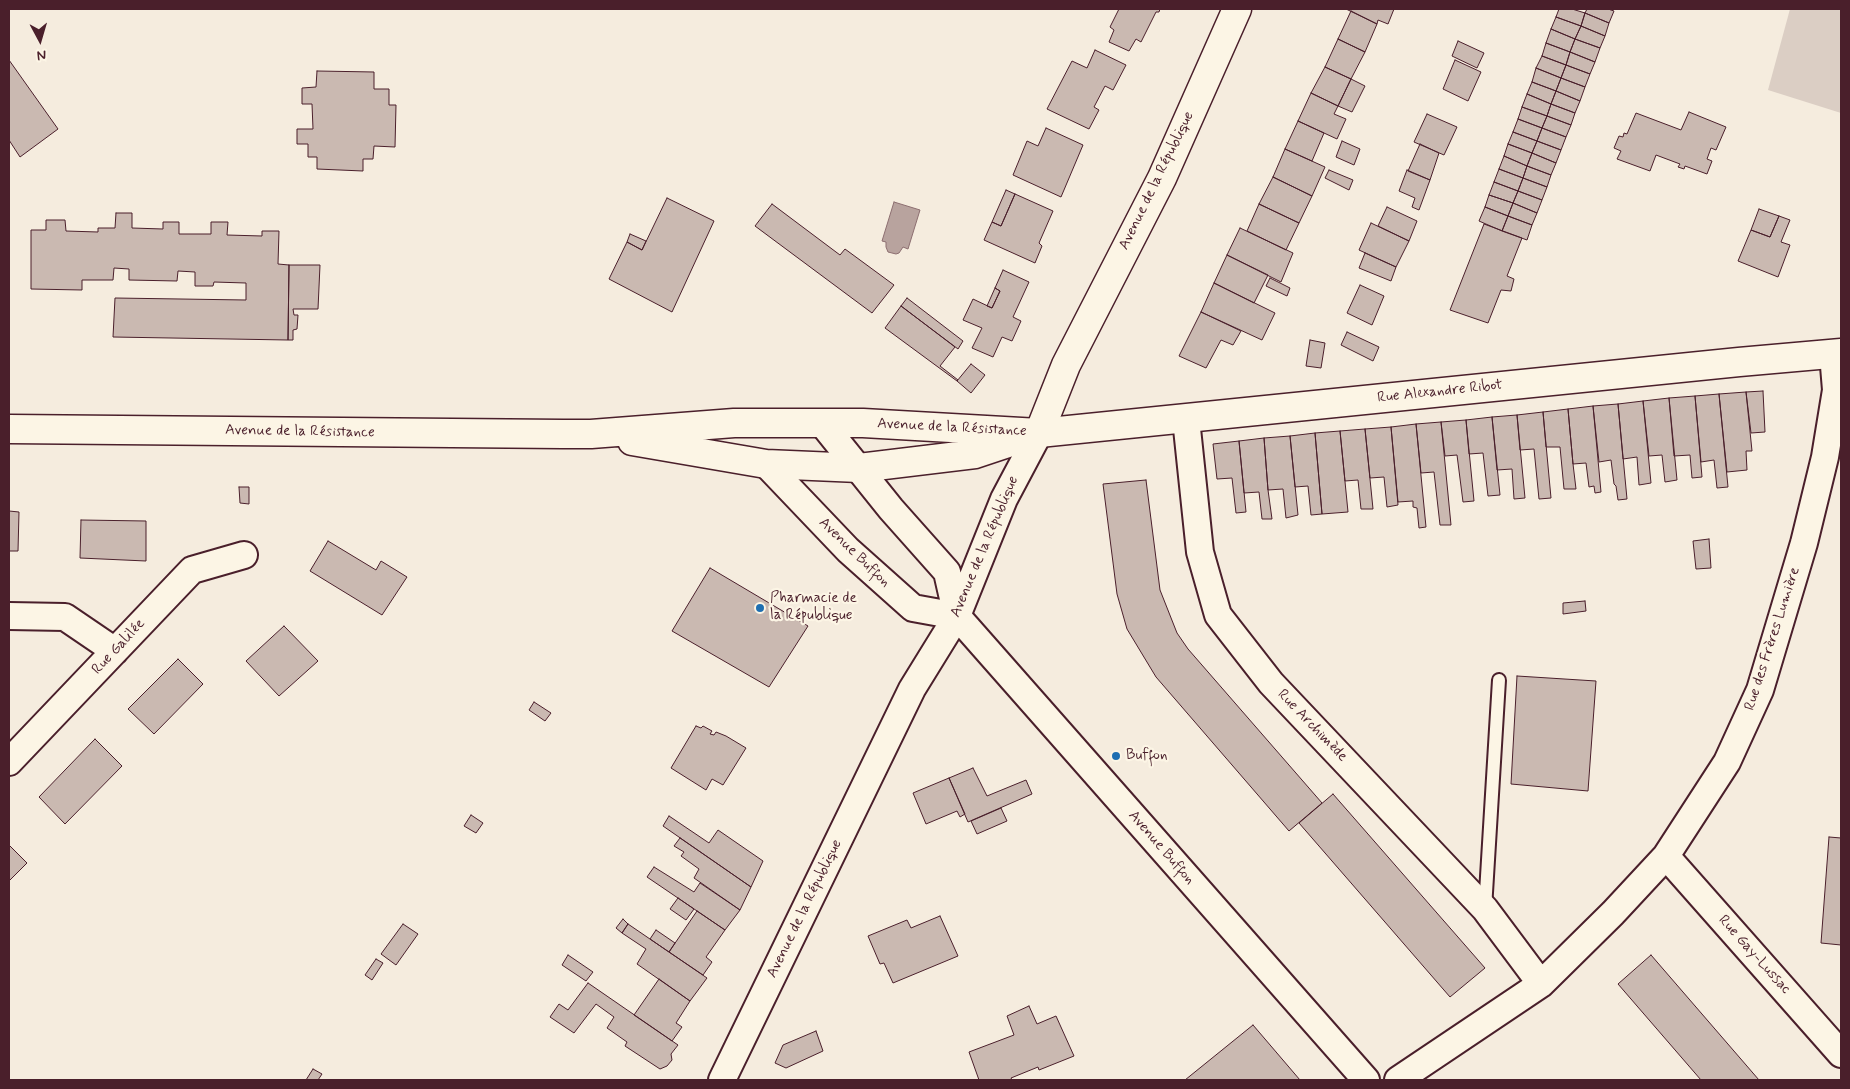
<!DOCTYPE html>
<html>
<head>
<meta charset="utf-8">
<style>
  body { margin:0 }
  #map { position:relative; width:1850px; height:1089px; overflow:hidden; background:#f5ecde; font-family:Mynerve,sans-serif }
  canvas { display:block }
  .frame { position:absolute; inset:0; border:10px solid #4a1f2b; pointer-events:none }
  .north { position:absolute; left:15px; top:15px; width:50px; height:50px; -webkit-text-stroke:4px #fcf5e5; paint-order:stroke; rotate:174deg; font-size:14px; font-weight:700; line-height:20px; text-align:center; color:#4a1f2b }
  .north::after { content:''; display:block; margin:auto; width:18px; height:22px; background:#4a1f2b; clip-path:polygon(50% 0,100% 100%,50% 72%,0 100%) }
</style>
</head>
<body>
<div id="map">
<canvas width="1850" height="1089"></canvas>
<div class="frame"></div>
<div class="north">N</div>
</div>
<script>
const ctx = document.querySelector('canvas').getContext('2d');
ctx.lineJoin = 'round';
function fill(path, color) {
  ctx.fillStyle = color;
  ctx.fill(path, 'evenodd');
}
function toPath(rows) {
  const path = new Path2D();
  for (const r of rows) {
    path.moveTo(r[0], r[1]);
    for (let i = 2; i < r.length; i += 2) path.lineTo(r[i], r[i + 1]);
  }
  return path;
}
function strokePath(path, color, width, dash) {
  ctx.strokeStyle = color;
  ctx.lineWidth = width;
  ctx.lineCap = dash ? 'butt' : 'round';
  ctx.setLineDash(dash || []);
  ctx.stroke(path);
}
function drawText(font, color, halo, rows, align = 'center') {
  ctx.font = font + ' Mynerve,sans-serif';
  ctx.lineWidth = 4.5;
  ctx.setLineDash([]);
  ctx.textBaseline = 'middle';
  ctx.strokeStyle = halo;
  ctx.fillStyle = color;
  for (const [text, x, y, turn = 0] of rows) {
    ctx.save();
    ctx.translate(x, y);
    ctx.rotate((+turn || 0) * Math.PI / 180);
    ctx.textAlign = isNaN(turn) ? turn : align;
    if (halo) ctx.strokeText(text, 0, 0);
    ctx.fillText(text, 0, 0);
    ctx.restore();
  }
}
const green = toPath([
  [1790,9,1841,9,1841,113,1768,90]
]);
const water = toPath([
  [894,202,920,210,908,249,903,247,899,253,896,254,888,252,886,247,886,242,882,241,894,202]
]);
const building = toPath([
  [1119,9,1160,9,1159,12,1156,12,1141,42,1136,39,1129,51,1109,42,1114,30,1110,27,1119,9],
  [1346,9,1394,9,1388,24,1378,20,1377,24,1346,9],
  [1559,9,1572,9,1585,13,1581,26,1556,17,1559,9],
  [1587,9,1608,9,1614,11,1609,23,1585,13,1587,9],
  [1351,11,1377,24,1365,52,1338,39,1351,11],
  [1585,13,1609,23,1605,36,1581,26,1585,13],
  [1556,17,1581,26,1575,39,1551,29,1556,17],
  [1581,26,1605,36,1600,48,1575,39,1581,26],
  [1551,29,1575,39,1570,52,1546,43,1551,29],
  [1338,39,1365,52,1351,79,1325,67,1338,39],
  [1575,39,1600,48,1595,62,1570,52,1575,39],
  [1458,41,1484,53,1477,68,1452,56,1458,41],
  [1546,43,1570,52,1566,65,1542,56,1546,43],
  [1095,50,1126,65,1113,90,1105,86,1094,107,1099,110,1089,129,1047,109,1072,61,1087,68,1095,50],
  [1570,52,1595,62,1590,74,1566,65,1570,52],
  [1542,56,1566,65,1561,78,1536,68,1542,56],
  [9,60,58,129,20,157,9,140,9,60],
  [1455,60,1481,72,1468,101,1443,89,1455,60],
  [1566,65,1590,74,1585,87,1561,78,1566,65],
  [1325,67,1351,79,1338,106,1311,93,1325,67],
  [1536,68,1561,78,1556,91,1532,82,1536,68],
  [317,71,374,72,374,89,389,89,389,105,396,105,395,147,374,146,373,159,363,159,363,171,317,169,317,157,308,157,308,144,297,144,297,129,313,129,312,104,302,104,302,88,316,87,317,71],
  [1561,78,1585,87,1580,101,1556,91,1561,78],
  [1351,79,1365,86,1352,112,1338,106,1351,79],
  [1532,82,1556,91,1551,104,1527,94,1532,82],
  [1556,91,1580,101,1575,113,1551,104,1556,91],
  [1311,93,1338,106,1334,114,1346,119,1337,139,1298,121,1311,93],
  [1527,94,1551,104,1547,116,1522,107,1527,94],
  [1551,104,1575,113,1571,125,1547,116,1551,104],
  [1522,107,1547,116,1542,128,1518,119,1522,107],
  [1689,112,1726,127,1716,150,1711,148,1707,159,1712,161,1707,174,1685,166,1684,169,1678,167,1680,164,1656,155,1650,171,1617,159,1621,151,1614,148,1619,136,1623,137,1624,133,1627,134,1636,113,1681,130,1689,112],
  [1427,114,1457,127,1444,155,1414,142,1427,114],
  [1547,116,1571,125,1566,137,1542,128,1547,116],
  [1518,119,1542,128,1537,141,1513,132,1518,119],
  [1298,121,1324,133,1312,161,1285,149,1298,121],
  [1046,128,1083,145,1061,197,1013,175,1027,141,1038,146,1046,128],
  [1542,128,1566,137,1561,150,1537,141,1542,128],
  [1513,132,1537,141,1532,153,1508,144,1513,132],
  [1342,141,1360,149,1354,165,1336,157,1342,141],
  [1537,141,1561,150,1556,163,1532,153,1537,141],
  [1420,144,1439,153,1430,180,1408,171,1420,144],
  [1508,144,1532,153,1527,166,1504,156,1508,144],
  [1285,149,1325,167,1312,196,1273,177,1285,149],
  [1532,153,1556,163,1551,175,1527,166,1532,153],
  [1504,156,1527,166,1523,178,1499,169,1504,156],
  [1527,166,1551,175,1547,187,1523,178,1527,166],
  [1499,169,1523,178,1518,191,1494,182,1499,169],
  [1329,170,1353,180,1349,190,1325,178,1329,170],
  [1407,170,1430,180,1419,210,1412,207,1415,198,1399,191,1407,170],
  [1273,177,1312,196,1299,223,1259,204,1273,177],
  [1523,178,1547,187,1542,200,1518,191,1523,178],
  [1494,182,1518,191,1513,203,1489,195,1494,182],
  [1006,190,1015,194,1001,226,992,222,1006,190],
  [1518,191,1542,200,1537,213,1513,203,1518,191],
  [1015,194,1053,211,1039,243,1042,246,1035,263,984,240,992,222,1001,226,1015,194],
  [1489,195,1513,203,1508,216,1485,207,1489,195],
  [667,198,714,221,672,312,609,279,627,242,642,250,667,198],
  [1513,203,1537,213,1532,225,1508,216,1513,203],
  [772,204,840,255,845,249,894,285,872,313,755,226,772,204],
  [1259,204,1299,223,1286,250,1247,231,1259,204],
  [1387,207,1417,221,1409,241,1378,226,1387,207],
  [1485,207,1508,216,1502,231,1479,221,1485,207],
  [1759,209,1779,216,1770,237,1751,230,1759,209],
  [116,213,132,213,132,228,163,229,163,222,179,222,179,234,211,234,211,222,228,222,227,235,262,236,262,231,279,231,278,264,289,265,288,340,113,337,115,298,246,300,246,283,214,282,213,286,195,286,195,272,178,271,177,281,129,280,129,269,114,268,113,280,82,280,82,290,31,289,31,230,46,230,46,220,65,220,66,231,98,232,98,228,115,228,116,213],
  [1508,216,1532,225,1527,240,1502,231,1508,216],
  [1779,216,1790,220,1781,242,1790,245,1778,277,1738,261,1751,230,1770,237,1779,216],
  [1371,223,1409,241,1396,267,1359,250,1371,223],
  [1484,224,1522,238,1507,276,1514,279,1511,291,1501,290,1488,323,1450,310,1484,224],
  [1240,228,1293,253,1281,282,1227,255,1240,228],
  [630,234,646,241,642,250,627,242,630,234],
  [1365,253,1396,267,1391,281,1359,268,1365,253],
  [1227,255,1268,275,1254,303,1214,283,1227,255],
  [289,265,320,265,318,309,293,309,294,315,298,315,297,329,293,330,293,340,288,340,289,265],
  [1003,270,1029,282,1013,317,1021,321,1012,341,1002,337,993,357,972,348,982,328,963,320,973,299,992,308,1000,291,995,288,1003,270],
  [1270,278,1290,288,1287,296,1266,286,1270,278],
  [1214,283,1275,313,1262,340,1201,312,1214,283],
  [1360,285,1384,296,1372,325,1347,313,1360,285],
  [995,288,1000,291,992,308,987,306,995,288],
  [907,298,963,341,958,349,901,306,907,298],
  [901,306,955,347,940,366,958,380,957,381,885,328,901,306],
  [1201,312,1241,331,1233,345,1221,340,1206,368,1179,356,1201,312],
  [1347,332,1379,347,1373,361,1341,345,1347,332],
  [1310,340,1325,343,1321,368,1306,366,1310,340],
  [971,364,985,375,971,393,957,381,971,364],
  [1763,391,1765,432,1751,433,1746,392,1763,391],
  [1746,392,1752,451,1746,451,1747,470,1727,472,1719,394,1746,392],
  [1719,394,1728,487,1717,488,1714,460,1701,462,1695,396,1719,394],
  [1695,396,1702,477,1692,478,1690,455,1674,456,1669,398,1695,396],
  [1669,398,1677,480,1665,482,1662,455,1649,456,1643,401,1669,398],
  [1643,401,1651,483,1639,485,1637,457,1623,459,1618,404,1643,401],
  [1618,404,1627,499,1618,500,1616,486,1614,484,1611,460,1599,462,1593,406,1618,404],
  [1593,406,1601,492,1595,493,1594,486,1589,487,1586,463,1573,464,1568,409,1593,406],
  [1568,409,1573,464,1576,489,1564,489,1560,447,1546,447,1543,412,1568,409],
  [1543,412,1551,498,1539,499,1534,449,1520,450,1517,415,1543,412],
  [1517,415,1525,498,1514,499,1512,469,1497,470,1492,417,1517,415],
  [1492,417,1500,495,1488,496,1483,453,1469,454,1466,420,1492,417],
  [1466,420,1474,501,1463,502,1457,455,1445,456,1441,422,1466,420],
  [1441,422,1451,525,1440,525,1434,472,1421,473,1416,424,1441,422],
  [1416,424,1426,527,1419,528,1417,508,1413,507,1413,501,1398,502,1391,427,1416,424],
  [1391,427,1398,505,1387,507,1384,477,1370,478,1365,429,1391,427],
  [1365,429,1373,509,1361,509,1358,480,1345,481,1340,431,1365,429],
  [1340,431,1348,512,1322,514,1315,433,1340,431],
  [1315,433,1322,514,1311,515,1308,486,1295,487,1290,436,1315,433],
  [1290,436,1298,515,1286,518,1283,489,1268,490,1264,438,1290,436],
  [1264,438,1268,490,1272,519,1262,519,1259,492,1244,493,1239,441,1264,438],
  [1239,441,1246,512,1236,513,1232,478,1217,479,1213,444,1239,441],
  [1146,480,1160,590,1177,633,1188,649,1322,803,1289,831,1156,677,1127,629,1117,594,1103,484,1146,480],
  [239,487,249,487,249,504,240,503,239,487],
  [9,511,19,512,18,551,9,551,9,511],
  [81,520,146,521,146,561,80,558,81,520],
  [1709,539,1711,568,1696,569,1693,541,1709,539],
  [328,541,376,570,381,561,407,577,382,615,310,571,328,541],
  [710,568,808,626,769,687,672,631,710,568],
  [1585,601,1586,611,1563,614,1563,603,1585,601],
  [284,626,318,661,279,696,246,661,284,626],
  [178,659,203,684,154,734,128,709,178,659],
  [1517,676,1596,681,1588,791,1511,784,1517,676],
  [534,702,551,713,545,721,529,710,534,702],
  [696,726,701,728,703,726,712,731,710,734,714,735,716,732,726,736,746,748,723,785,712,779,706,790,671,768,696,726],
  [95,739,122,766,65,824,39,797,95,739],
  [973,768,987,796,1026,780,1032,794,968,822,949,778,973,768],
  [949,778,965,814,960,817,957,811,926,824,913,793,949,778],
  [1333,794,1485,968,1450,997,1299,823,1333,794],
  [1001,808,1007,821,977,834,971,821,1001,808],
  [471,815,483,823,476,833,464,826,471,815],
  [669,816,709,843,718,830,763,861,751,887,663,826,669,816],
  [1829,837,1841,838,1841,945,1821,943,1829,837],
  [680,838,751,887,740,910,694,878,699,869,681,856,684,852,674,846,680,838],
  [9,845,27,863,9,881,9,845],
  [654,867,694,892,700,883,740,910,725,930,647,877,654,867],
  [678,898,694,909,686,920,670,909,678,898],
  [697,911,725,930,706,957,712,962,703,975,669,952,697,911],
  [940,916,958,956,893,983,884,963,880,964,868,936,907,920,911,928,940,916],
  [623,919,628,924,622,933,616,928,623,919],
  [403,924,418,934,396,965,381,954,403,924],
  [628,924,707,978,690,1001,637,964,646,949,622,933,628,924],
  [656,930,675,943,669,952,650,939,656,930],
  [568,955,593,972,586,981,562,965,568,955],
  [1651,955,1759,1080,1701,1080,1618,984,1651,955],
  [376,959,383,963,372,980,365,975,376,959],
  [659,979,690,1001,676,1023,682,1027,672,1041,634,1015,659,979],
  [588,983,678,1045,671,1054,672,1060,667,1066,660,1069,625,1046,627,1042,607,1028,614,1017,596,1004,574,1033,550,1017,559,1004,568,1010,588,983],
  [1029,1006,1037,1024,1056,1016,1074,1056,1039,1070,1038,1067,1011,1078,1012,1080,977,1080,979,1080,969,1052,1014,1035,1007,1016,1029,1006],
  [1253,1025,1300,1080,1185,1080,1253,1025],
  [816,1031,823,1051,786,1068,775,1063,783,1045,816,1031],
  [313,1069,322,1074,318,1080,306,1080,313,1069]
]);
const service = toPath([
  [1485,909,1499,680]
]);
const minor = toPath([
  [1186,419,1200,552,1218,615,1271,683,1485,909,1541,984],
  [822,423,891,509,947,572,957,616,1366,1080],
  [766,464,848,550,913,608,957,616],
  [9,616,65,617,115,651],
  [9,762,192,570,244,555],
  [1666,856,1841,1054],
  [722,1080,912,689,957,616,1004,499,1039,433],
  [1398,1080,1541,984,1613,913,1666,856,1727,762,1760,690,1804,543,1825,457,1836,390,1833,354]
]);
const tertiary = toPath([
  [1039,433,1066,365,1162,178,1237,9]
]);
const secondary = toPath([
  [9,429,563,434,591,434,734,423,863,423,1039,433,1739,362,1841,353],
  [632,441,766,464,859,468,975,454,1026,437]
]);
const markers = [
  [760,608,5,"#1f6fb2"],
  [1116,756,5,"#1f6fb2"]
];
const streetNames = [
  ["Avenue de la République",1157,181,-64],
  ["Rue Alexandre Ribot",1440,392,-6],
  ["Avenue de la Résistance",952,428,3],
  ["Avenue de la Résistance",300,432,1],
  ["Avenue de la République",985,547,-67],
  ["Avenue Buffon",854,553,44],
  ["Rue des Frères Lumière",1773,639,-72],
  ["Rue Galilée",119,647,-47],
  ["Rue Archimède",1312,726,46],
  ["Avenue Buffon",1161,848,49],
  ["Avenue de la République",805,909,-64],
  ["Rue Gay-Lussac",1754,955,48]
];
const poiNames = [
  ["Pharmacie de",770,599],
  ["la République",770,616],
  ["Buffon",1126,756]
];
fill(green, '#dbcec4');
fill(water, '#b8a39e');
strokePath(water, '#8c6e70', 1);
fill(building, '#cab9b1');
strokePath(building, '#4a1f2b', 1);
strokePath(service, '#4a1f2b', 16);
strokePath(minor, '#4a1f2b', 30);
strokePath(tertiary, '#4a1f2b', 31);
strokePath(secondary, '#4a1f2b', 31);
strokePath(service, '#fcf5e5', 12);
strokePath(minor, '#fcf5e5', 26);
strokePath(tertiary, '#fcf5e5', 28);
strokePath(secondary, '#fcf5e5', 28);
for (const [x, y, r, color] of markers) {
  const dot = new Path2D();
  dot.arc(x, y, r, 0, 2 * Math.PI);
  ctx.fillStyle = color;
  ctx.fill(dot);
  strokePath(dot, '#fcf5e5', 2);
}
drawText('15px', '#4a1f2b', '#fcf5e5', streetNames);
drawText('15px', '#4a1f2b', '#fcf5e5', poiNames, 'left');
</script>
</body>
</html>
